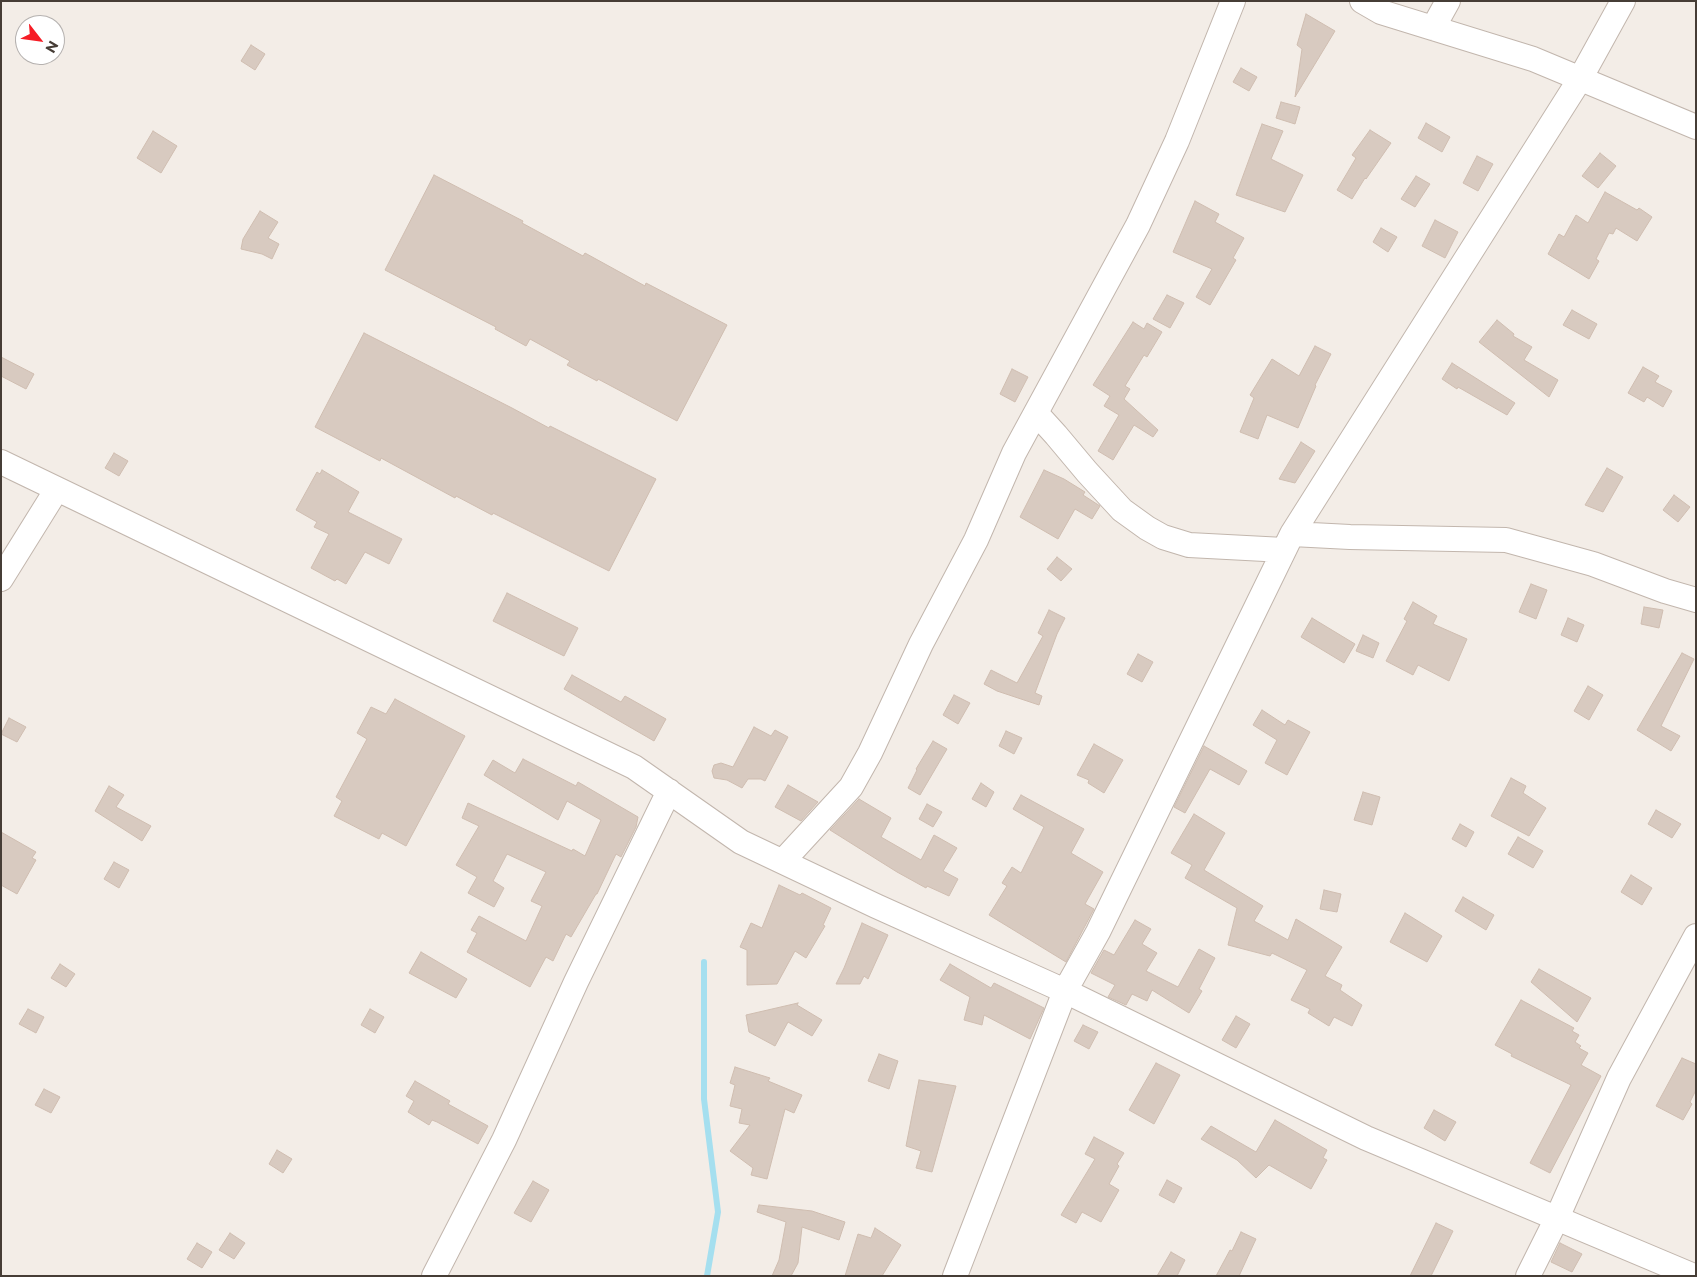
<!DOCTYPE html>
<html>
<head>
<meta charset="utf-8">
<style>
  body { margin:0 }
  #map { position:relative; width:1697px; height:1277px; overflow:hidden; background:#f3ede7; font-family:Montserrat,sans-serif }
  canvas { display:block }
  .frame { position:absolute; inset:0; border:2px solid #463d36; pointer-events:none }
  .north { position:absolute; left:15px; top:15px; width:50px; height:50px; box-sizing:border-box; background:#fff; border:1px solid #b5b1af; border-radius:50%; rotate:120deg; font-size:14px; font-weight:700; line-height:20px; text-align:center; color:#463d36 }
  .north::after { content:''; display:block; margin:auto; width:18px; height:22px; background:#f61c25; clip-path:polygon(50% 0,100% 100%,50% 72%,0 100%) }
</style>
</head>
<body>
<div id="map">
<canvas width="1697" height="1277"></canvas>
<div class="frame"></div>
<div class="north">N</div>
</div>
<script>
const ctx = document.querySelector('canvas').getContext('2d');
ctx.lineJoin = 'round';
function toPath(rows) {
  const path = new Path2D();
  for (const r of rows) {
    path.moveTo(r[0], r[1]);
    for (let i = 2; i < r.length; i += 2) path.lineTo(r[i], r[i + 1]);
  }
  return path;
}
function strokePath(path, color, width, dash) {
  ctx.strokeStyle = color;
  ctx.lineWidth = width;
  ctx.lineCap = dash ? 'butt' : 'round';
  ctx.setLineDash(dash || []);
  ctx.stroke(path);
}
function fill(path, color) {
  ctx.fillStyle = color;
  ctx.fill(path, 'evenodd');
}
const stream = toPath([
  [704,962,704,1099,718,1212,707,1276]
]);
const building = toPath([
  [1306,14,1335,31,1295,97,1302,49,1297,45,1306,14],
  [251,45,265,54,255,70,241,61,251,45],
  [1241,68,1257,77,1249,91,1233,82,1241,68],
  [1281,102,1300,107,1295,124,1276,118,1281,102],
  [1426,123,1450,137,1442,152,1418,138,1426,123],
  [1262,124,1283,131,1271,159,1303,175,1285,212,1236,195,1262,124],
  [1370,130,1391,143,1366,179,1365,178,1352,199,1337,190,1356,158,1352,155,1370,130],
  [153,131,177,146,161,173,137,158,153,131],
  [1600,153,1616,166,1598,188,1582,176,1600,153],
  [1477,156,1493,164,1478,191,1463,183,1477,156],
  [434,175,523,221,522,223,583,256,585,253,645,286,646,283,727,325,677,421,598,379,597,381,567,365,570,361,530,339,526,346,495,329,496,327,385,270,434,175],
  [1416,176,1430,184,1415,207,1401,199,1416,176],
  [1605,192,1637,210,1639,208,1652,217,1637,241,1616,228,1613,234,1609,233,1596,259,1599,261,1589,279,1548,254,1559,234,1564,237,1576,215,1588,223,1605,192],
  [1195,201,1219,214,1215,222,1244,238,1233,258,1236,260,1210,305,1196,297,1212,269,1173,252,1195,201],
  [260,211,278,222,268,238,279,244,272,259,262,254,241,249,243,239,260,211],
  [1435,220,1458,232,1445,258,1422,246,1435,220],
  [1381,228,1397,237,1388,252,1373,242,1381,228],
  [1167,295,1184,303,1170,328,1153,319,1167,295],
  [1572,310,1597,324,1589,339,1563,325,1572,310],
  [1497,320,1514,334,1513,336,1532,347,1524,360,1558,380,1549,397,1479,342,1497,320],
  [1133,322,1144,329,1147,323,1162,332,1147,357,1144,355,1125,386,1130,389,1124,399,1158,430,1153,437,1134,425,1113,460,1098,451,1119,415,1104,406,1110,396,1093,385,1133,322],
  [364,333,512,408,549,428,550,426,656,479,609,571,493,513,492,515,456,496,455,498,381,458,380,461,315,427,364,333],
  [1315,346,1331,354,1315,385,1316,386,1298,428,1267,415,1258,439,1240,432,1254,398,1250,395,1272,359,1299,376,1315,346],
  [1,357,34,374,26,389,1,376,1,357],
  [1452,363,1515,403,1507,415,1458,387,1457,389,1442,379,1452,363],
  [1643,367,1659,376,1655,382,1672,391,1663,407,1647,397,1644,402,1628,393,1643,367],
  [1012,369,1028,377,1015,402,1000,394,1012,369],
  [1301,442,1315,451,1295,483,1279,479,1301,442],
  [114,453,128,461,119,476,105,468,114,453],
  [1607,468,1623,477,1603,512,1585,505,1607,468],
  [322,470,359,492,348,512,402,539,389,564,365,552,346,584,337,579,335,581,311,568,329,534,314,527,317,522,296,510,317,472,320,474,322,470],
  [1044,470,1064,479,1085,492,1083,495,1100,506,1092,519,1075,509,1058,539,1020,517,1044,470],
  [1674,495,1690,507,1678,522,1663,510,1674,495],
  [1057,557,1072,569,1061,581,1047,569,1057,557],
  [1531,584,1547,590,1536,619,1519,612,1531,584],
  [507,593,578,628,564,656,493,621,507,593],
  [1413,602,1437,616,1433,624,1467,639,1449,681,1418,665,1413,675,1386,661,1407,621,1404,619,1413,602],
  [1644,607,1663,610,1659,628,1641,624,1644,607],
  [1049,610,1065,618,1057,634,1035,693,1042,696,1039,705,997,691,984,684,991,670,1017,683,1043,636,1038,633,1049,610],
  [1312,618,1355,644,1344,663,1301,637,1312,618],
  [1568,618,1584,625,1577,642,1561,635,1568,618],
  [1363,635,1379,643,1373,658,1356,651,1363,635],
  [1682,653,1694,659,1661,726,1680,736,1671,751,1637,730,1682,653],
  [1138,654,1153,662,1142,682,1127,674,1138,654],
  [572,675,621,702,625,696,666,719,654,741,564,689,572,675],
  [1588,686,1603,695,1589,720,1574,711,1588,686],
  [954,695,970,703,958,724,943,715,954,695],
  [395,699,465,736,406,846,382,833,379,839,334,816,342,801,336,797,367,739,357,733,371,707,386,714,395,699],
  [1262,710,1285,725,1288,720,1310,732,1287,775,1265,763,1277,740,1253,725,1262,710],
  [9,718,26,727,17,742,1,734,9,718],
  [754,727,771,736,775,730,788,737,765,781,761,779,748,779,742,788,727,780,714,778,712,771,714,765,721,763,733,767,754,727],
  [1006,731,1022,738,1014,754,999,746,1006,731],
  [933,741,947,749,920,795,908,788,917,770,916,769,933,741],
  [1094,744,1123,760,1104,793,1088,783,1089,780,1077,775,1094,744],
  [1204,746,1247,771,1239,785,1210,769,1185,813,1174,807,1204,746],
  [523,759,576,786,578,782,638,817,636,827,621,857,616,854,597,894,596,894,571,937,566,934,553,961,546,957,530,987,467,952,477,933,471,930,479,916,526,941,542,906,531,901,546,872,507,854,493,881,504,888,494,907,468,893,477,877,456,865,479,826,462,818,468,803,572,851,573,849,585,856,601,820,567,801,558,820,484,775,493,760,515,773,523,759],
  [1511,778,1526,786,1523,793,1546,808,1529,836,1491,816,1511,778],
  [981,783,994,792,986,807,972,799,981,783],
  [788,785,818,802,801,821,775,807,788,785],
  [109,786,124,795,116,807,151,826,142,841,95,811,109,786],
  [1363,792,1380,797,1372,825,1354,820,1363,792],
  [1021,795,1084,829,1071,853,1103,872,1085,904,1094,909,1066,962,989,915,1007,886,1002,883,1012,867,1021,873,1044,827,1013,809,1021,795],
  [859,799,891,818,881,837,921,860,934,835,957,848,943,871,958,879,949,896,927,886,926,888,897,872,830,830,859,799],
  [927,804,942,812,933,827,919,819,927,804],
  [1656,810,1681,824,1672,838,1648,824,1656,810],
  [1194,814,1225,833,1204,870,1263,906,1254,921,1288,940,1296,919,1342,947,1325,976,1342,985,1340,990,1362,1005,1352,1026,1334,1017,1329,1026,1308,1013,1310,1009,1291,1000,1307,970,1272,953,1270,956,1228,945,1237,908,1185,878,1192,865,1171,853,1194,814],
  [1460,824,1474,832,1466,847,1452,839,1460,824],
  [1,832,36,852,32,858,36,860,17,894,1,885,1,832],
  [1518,837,1543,851,1533,868,1508,854,1518,837],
  [114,862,129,870,119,888,104,879,114,862],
  [1631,875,1652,888,1642,905,1621,892,1631,875],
  [779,885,800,895,802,893,831,908,823,925,825,926,806,958,795,951,777,984,747,985,747,950,740,947,751,923,762,928,779,885],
  [1324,890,1341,894,1337,912,1320,909,1324,890],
  [1463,897,1494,915,1486,930,1455,911,1463,897],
  [1405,913,1442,936,1427,962,1390,942,1405,913],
  [1135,920,1151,929,1142,944,1157,953,1146,971,1178,987,1199,949,1215,958,1199,989,1202,991,1189,1013,1152,990,1147,1001,1132,994,1126,1005,1108,997,1115,985,1091,973,1104,950,1114,955,1135,920],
  [862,923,888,935,868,979,864,976,860,984,836,984,844,968,862,923],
  [421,952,467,979,456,998,409,973,421,952],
  [60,964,75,974,66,987,51,978,60,964],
  [950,964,991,988,994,983,1044,1008,1030,1039,984,1015,982,1025,964,1020,970,997,940,980,950,964],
  [1539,969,1591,998,1577,1022,1531,982,1539,969],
  [1521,1000,1574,1028,1572,1031,1579,1035,1575,1042,1581,1046,1579,1048,1588,1053,1581,1065,1601,1076,1550,1173,1530,1163,1571,1085,1511,1056,1512,1054,1495,1045,1521,1000],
  [798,1003,797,1005,822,1020,812,1036,788,1022,775,1046,749,1032,746,1015,798,1003],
  [28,1009,44,1017,36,1033,19,1024,28,1009],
  [370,1009,384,1017,375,1033,361,1025,370,1009],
  [1236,1016,1250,1024,1236,1048,1222,1040,1236,1016],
  [1083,1025,1098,1032,1089,1049,1074,1041,1083,1025],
  [879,1054,898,1061,889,1089,868,1081,879,1054],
  [1682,1058,1696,1064,1696,1090,1690,1102,1692,1104,1683,1120,1656,1106,1682,1058],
  [1156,1063,1180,1075,1154,1124,1129,1110,1156,1063],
  [735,1067,770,1078,768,1081,802,1095,794,1113,785,1109,767,1179,751,1175,753,1168,730,1151,750,1125,739,1123,742,1109,730,1106,735,1085,730,1083,735,1067],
  [919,1080,956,1086,932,1172,916,1168,921,1151,906,1146,919,1080],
  [415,1081,450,1101,448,1104,488,1126,478,1144,437,1122,432,1120,429,1125,408,1112,414,1101,406,1096,415,1081],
  [44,1089,60,1097,51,1113,35,1105,44,1089],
  [1434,1110,1456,1122,1445,1141,1424,1128,1434,1110],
  [1275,1120,1327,1150,1323,1158,1327,1160,1311,1189,1269,1165,1256,1178,1237,1160,1201,1139,1211,1126,1256,1152,1275,1120],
  [1094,1137,1124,1153,1117,1164,1119,1166,1109,1184,1119,1190,1101,1222,1082,1212,1076,1223,1061,1215,1095,1159,1085,1154,1094,1137],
  [277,1150,292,1159,283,1173,269,1164,277,1150],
  [1167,1180,1182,1188,1174,1203,1159,1195,1167,1180],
  [533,1181,549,1190,531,1222,514,1213,533,1181],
  [759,1205,812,1211,845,1222,839,1240,802,1227,798,1263,791,1276,772,1276,779,1260,786,1222,757,1212,759,1205],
  [1436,1223,1453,1231,1431,1276,1410,1276,1436,1223],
  [875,1228,901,1245,882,1276,845,1276,858,1234,871,1238,875,1228],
  [1241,1232,1256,1239,1239,1276,1216,1276,1230,1250,1232,1251,1241,1232],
  [230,1233,245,1243,234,1259,219,1250,230,1233],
  [197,1243,212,1252,202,1268,187,1259,197,1243],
  [1560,1243,1582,1254,1572,1272,1551,1262,1560,1243],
  [1171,1252,1185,1260,1177,1276,1157,1276,1171,1252]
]);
const street = toPath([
  [1362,1,1381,12,1533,59,1696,127],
  [1433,28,1448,1],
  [1036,413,1056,435,1087,472,1122,510,1147,528,1163,537,1189,545,1284,550],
  [1,462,634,767,741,842,876,906,1065,991,1366,1138,1694,1276],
  [1292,534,1580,79,1623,1],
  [1,579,57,489],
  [783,861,851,787,870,753,921,644,976,540,1014,453,1138,225,1177,141,1233,1],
  [434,1276,504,1140,576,982,669,791],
  [955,1276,1065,991,1098,932,1292,534,1350,537,1506,540,1593,564,1665,591,1696,600],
  [1528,1276,1557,1218,1619,1078,1696,936]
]);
strokePath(stream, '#a5dfef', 6);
fill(building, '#d8cac0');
strokePath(building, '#cfbdb0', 1);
strokePath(street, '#c2b6ad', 26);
strokePath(street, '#fff', 24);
</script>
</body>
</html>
